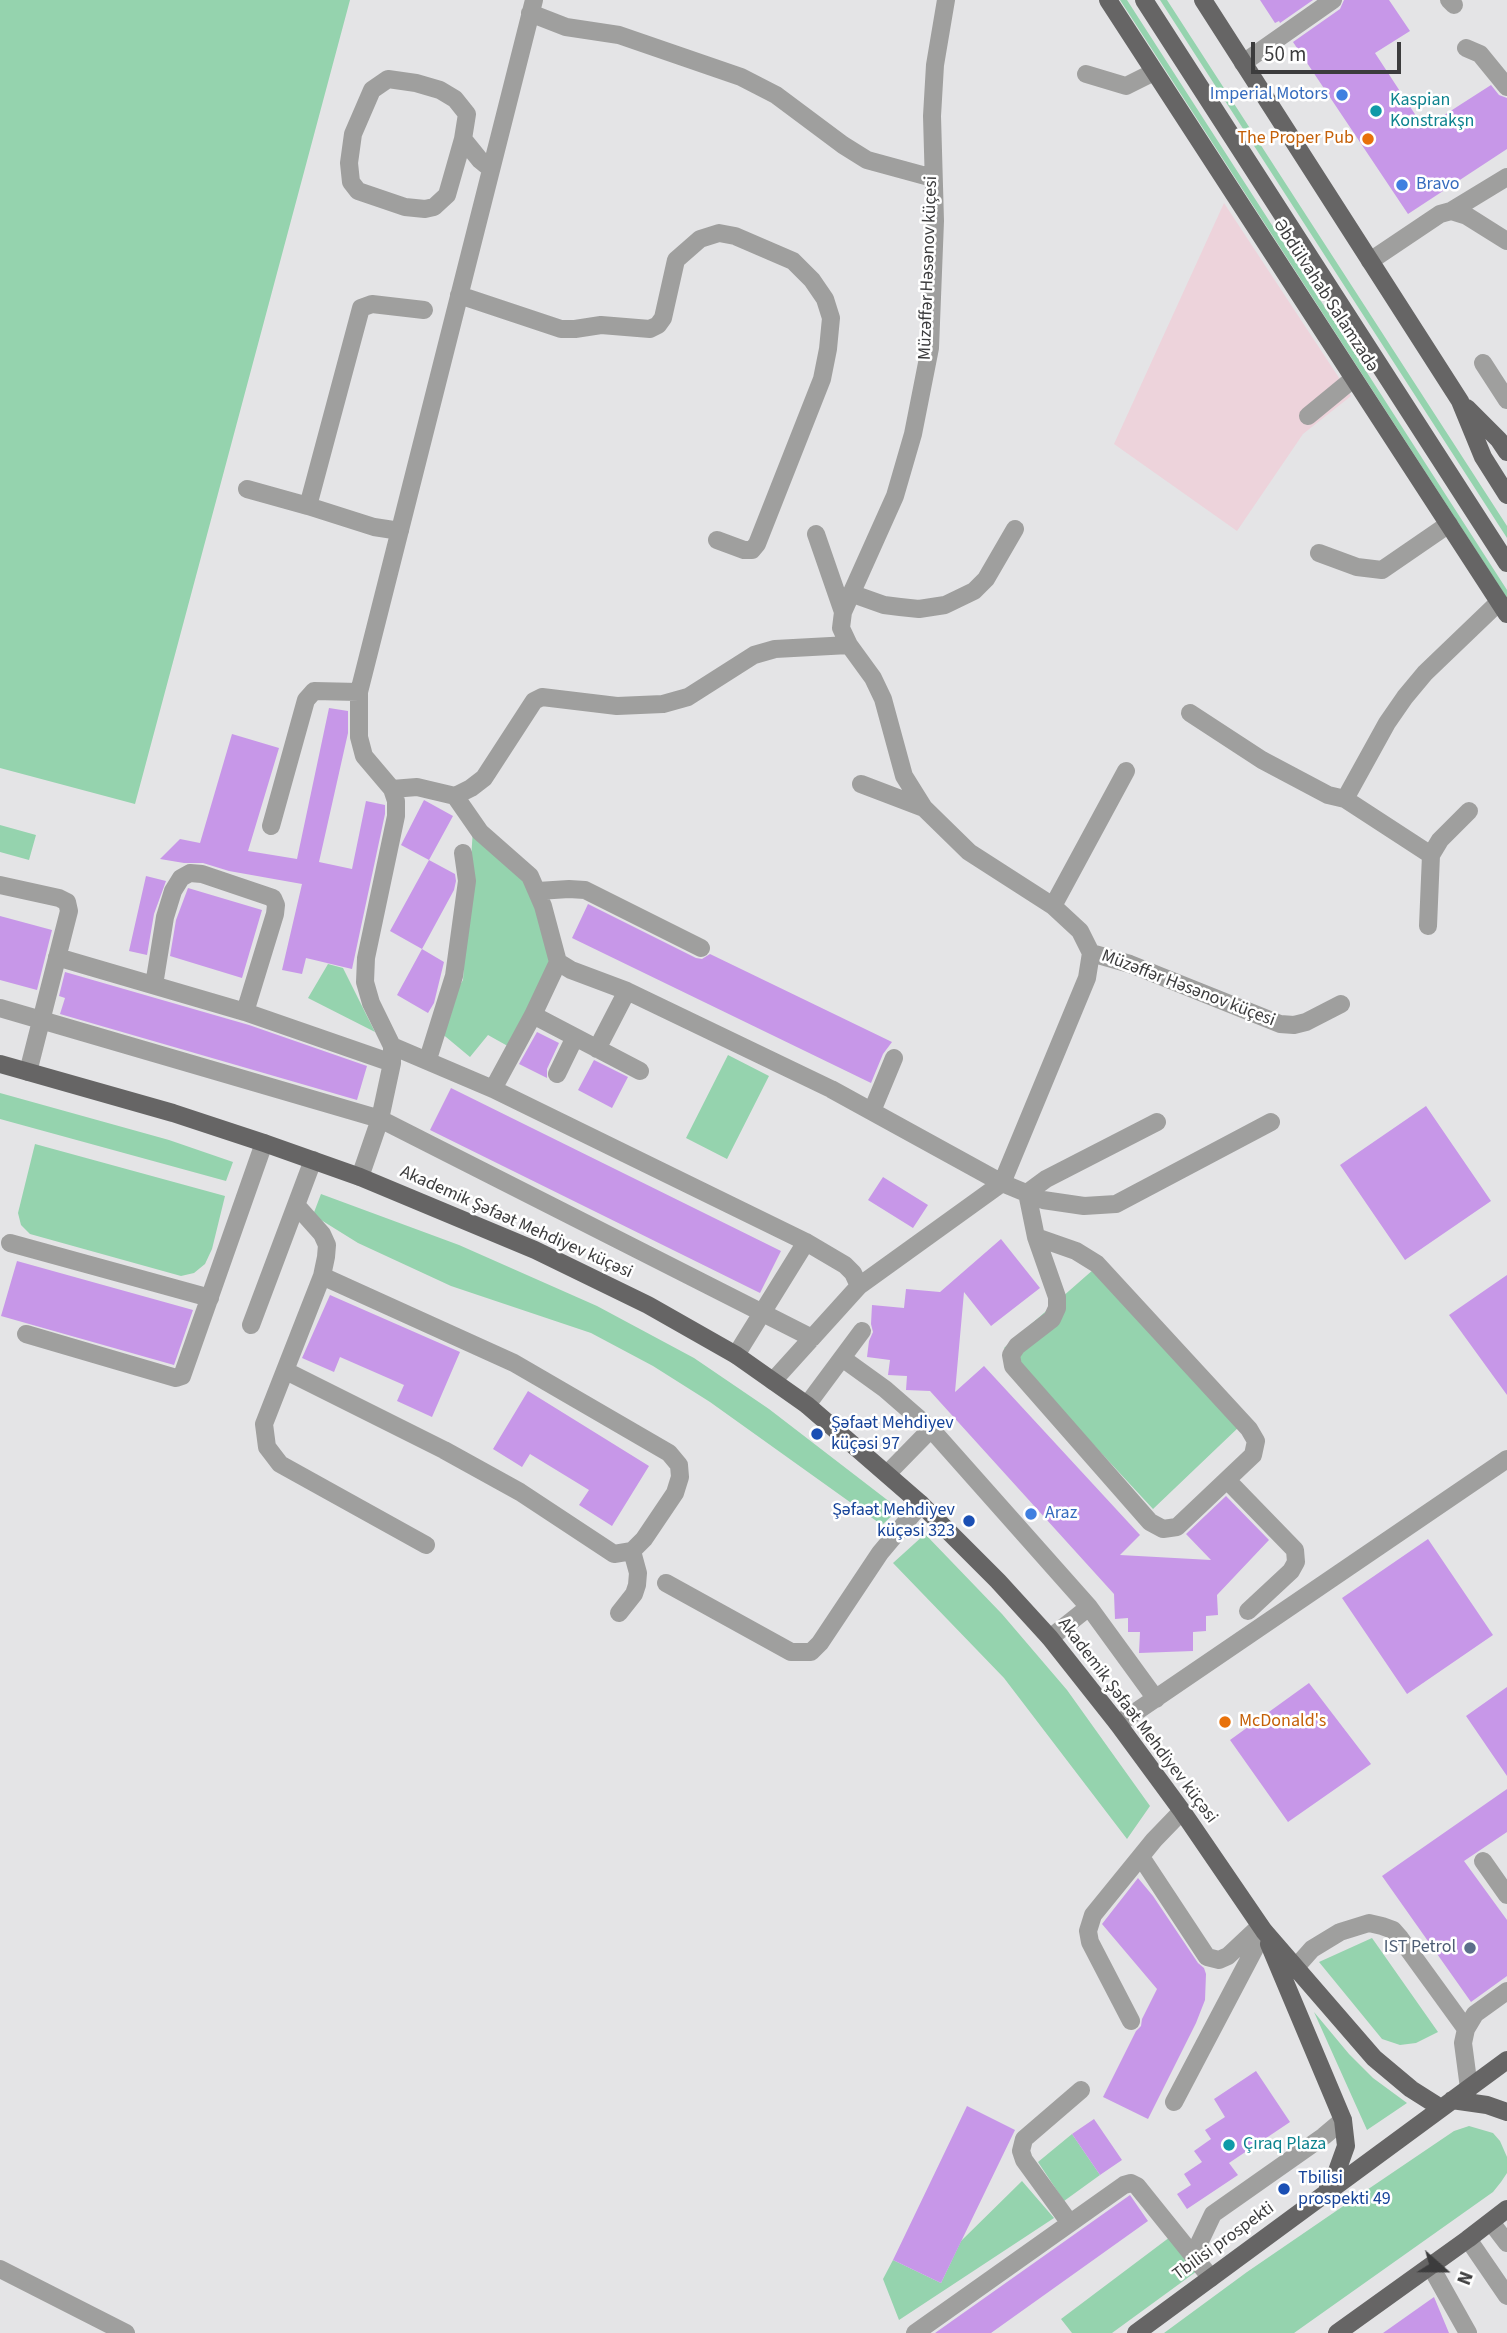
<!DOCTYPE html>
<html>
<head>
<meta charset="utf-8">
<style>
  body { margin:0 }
  #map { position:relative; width:1507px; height:2333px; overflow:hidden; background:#e4e4e6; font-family:"Source Sans 3",sans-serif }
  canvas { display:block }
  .north { position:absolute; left:1409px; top:2235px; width:70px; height:70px; -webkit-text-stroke:5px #fff; paint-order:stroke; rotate:111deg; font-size:19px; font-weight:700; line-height:28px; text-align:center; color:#3c3c3d }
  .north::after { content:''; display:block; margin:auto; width:24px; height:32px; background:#3c3c3d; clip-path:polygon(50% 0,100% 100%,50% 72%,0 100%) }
  .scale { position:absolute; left:1251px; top:42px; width:150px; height:32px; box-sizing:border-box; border:4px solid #3c3c3d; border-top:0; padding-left:9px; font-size:21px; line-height:24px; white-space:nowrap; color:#3c3c3d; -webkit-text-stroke:5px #fff; paint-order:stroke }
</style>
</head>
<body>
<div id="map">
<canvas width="1507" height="2333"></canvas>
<div class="north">N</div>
<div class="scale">50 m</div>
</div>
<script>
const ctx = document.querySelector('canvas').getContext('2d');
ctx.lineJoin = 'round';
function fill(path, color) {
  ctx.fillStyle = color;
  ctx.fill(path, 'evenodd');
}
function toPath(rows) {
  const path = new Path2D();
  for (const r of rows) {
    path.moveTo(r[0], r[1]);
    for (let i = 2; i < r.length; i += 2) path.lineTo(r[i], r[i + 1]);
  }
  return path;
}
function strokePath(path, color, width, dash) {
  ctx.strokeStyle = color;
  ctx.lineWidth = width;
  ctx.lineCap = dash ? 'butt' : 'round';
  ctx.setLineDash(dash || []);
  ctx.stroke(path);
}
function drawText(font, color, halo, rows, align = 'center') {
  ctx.font = font + ' "Source Sans 3",sans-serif';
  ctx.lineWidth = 5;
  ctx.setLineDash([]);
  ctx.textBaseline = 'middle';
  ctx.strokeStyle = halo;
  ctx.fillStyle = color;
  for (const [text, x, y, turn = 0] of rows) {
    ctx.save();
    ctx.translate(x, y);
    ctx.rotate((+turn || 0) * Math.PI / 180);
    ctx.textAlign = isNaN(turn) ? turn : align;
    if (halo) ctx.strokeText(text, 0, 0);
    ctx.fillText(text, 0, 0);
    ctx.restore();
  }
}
const industrial = toPath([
  [1224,203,1351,396,1303,434,1237,531,1114,444]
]);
const green = toPath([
  [0,0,350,0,135,804,0,768],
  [1120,0,1127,0,1507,590,1507,598],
  [1160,0,1167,0,1507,526,1507,538],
  [0,825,36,835,29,860,0,852],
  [473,829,537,880,556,978,513,1049,488,1035,470,1057,434,1027,463,980],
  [328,964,343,968,375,1032,308,998],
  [728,1055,769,1076,727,1159,686,1138],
  [0,1093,169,1140,233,1162,226,1181,0,1119],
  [35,1144,225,1196,212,1249,205,1264,194,1273,181,1276,30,1234,21,1225,18,1213],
  [321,1194,459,1245,597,1306,694,1358,769,1409,899,1509,882,1525,710,1402,653,1366,591,1333,451,1286,358,1243,313,1215],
  [1094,1269,1240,1426,1153,1509,1004,1348],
  [925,1534,1002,1614,1067,1690,1150,1806,1127,1839,1004,1678,893,1563],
  [1372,1938,1438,2032,1416,2043,1400,2045,1382,2039,1319,1962],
  [1314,2012,1349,2054,1373,2078,1407,2103,1367,2130],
  [1469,2126,1493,2133,1500,2141,1507,2157,1507,2173,1501,2182,1493,2192,1294,2333,1164,2333,1247,2272,1358,2196,1454,2131],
  [1072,2134,1100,2175,1064,2201,1038,2162],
  [1022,2181,1054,2218,899,2320,883,2279,893,2260,941,2283,961,2241],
  [1170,2237,1197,2271,1112,2333,1072,2333,1061,2319]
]);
const building = toPath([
  [1260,0,1313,0,1280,23,1279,21,1275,23],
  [1344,0,1389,0,1410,31,1375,53,1424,128,1491,85,1499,95,1507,98,1507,149,1408,214,1293,42,1340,9],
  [329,708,348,711,348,733,319,862,352,869,366,801,385,805,385,814,352,969,306,958,302,974,282,970,302,884,229,871,203,863,184,863,160,859,180,839,200,843,232,734,279,748,248,851,297,859],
  [424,800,453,816,429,860,401,845],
  [429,860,455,874,456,881,454,890,422,949,390,931],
  [146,876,166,881,154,914,147,955,129,951],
  [188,888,262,910,242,978,170,956,176,920],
  [588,904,696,958,702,959,710,954,892,1042,883,1054,871,1083,572,938],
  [0,916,52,930,37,990,0,980],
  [422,949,444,962,434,1003,428,1013,397,995],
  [65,972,249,1025,367,1066,357,1100,60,1014,65,998,59,996],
  [537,1032,559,1043,547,1069,547,1078,519,1064],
  [594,1060,628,1077,612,1108,578,1090],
  [451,1088,781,1251,760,1293,430,1130],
  [1426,1106,1491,1201,1405,1260,1340,1165],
  [883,1177,928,1205,913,1228,868,1200],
  [1001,1239,1040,1288,991,1326,964,1292,955,1392,984,1366,1140,1535,1120,1555,1211,1560,1186,1534,1226,1496,1269,1540,1217,1595,1218,1615,1206,1616,1206,1631,1193,1632,1193,1651,1139,1653,1140,1632,1128,1632,1128,1618,1115,1619,1114,1594,930,1391,906,1390,907,1376,888,1375,890,1360,867,1357,869,1341,873,1332,871,1324,872,1305,904,1308,906,1289,940,1292],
  [17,1261,193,1310,174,1365,1,1316],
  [1507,1275,1507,1395,1449,1315],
  [330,1295,460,1352,432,1417,397,1401,404,1385,340,1357,334,1372,302,1358],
  [528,1391,649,1466,612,1526,579,1505,589,1490,530,1454,522,1467,493,1449],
  [1428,1539,1493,1635,1407,1694,1342,1598],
  [1309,1683,1371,1764,1288,1822,1230,1740],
  [1507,1687,1507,1776,1466,1716],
  [1507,1789,1507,1832,1464,1861,1507,1920,1507,1976,1471,2002,1382,1876],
  [1138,1878,1153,1896,1198,1963,1204,1968,1206,1974,1205,2000,1196,2023,1148,2119,1103,2097,1136,2031,1141,2026,1142,2019,1157,1989,1102,1924],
  [1256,2071,1290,2122,1229,2163,1238,2175,1187,2209,1177,2194,1191,2185,1184,2174,1202,2162,1194,2151,1211,2139,1205,2130,1225,2117,1214,2099],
  [967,2106,1015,2130,941,2283,893,2260],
  [1094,2119,1122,2160,1100,2175,1072,2134],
  [1130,2195,1148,2221,991,2333,935,2333],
  [1434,2297,1449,2333,1383,2333]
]);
const minor = toPath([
  [946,0,935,65,932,116,935,221,930,348,913,434,895,496,843,612,841,628,849,645,873,678,883,699,904,776,924,808,969,852,1053,906,1080,931,1091,953,1130,964,1280,1024,1294,1025,1306,1022,1341,1004],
  [1449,0,1454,5],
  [530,13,566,27,619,35,741,77,776,95,843,145,867,160,933,178],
  [1466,48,1480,54,1507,87],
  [1243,63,1333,0],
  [1086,74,1126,86,1154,72],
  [463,139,447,195,434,207,425,209,405,207,358,191,351,182,349,163,353,134,372,90,388,79,416,83,440,90,455,99,467,114,463,139,480,160,491,169],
  [1451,211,1507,177],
  [1370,261,1440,214,1451,211,1467,216,1507,241],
  [459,295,561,329,575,329,601,325,650,329,658,325,663,318,676,260,700,239,719,233,735,236,793,261,812,280,825,299,831,318,828,349,822,379,757,544,752,550,744,550,717,540],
  [1483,363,1507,400],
  [1308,416,1353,379],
  [247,489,308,506],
  [400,531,374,527,308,506,361,308,372,304,424,310],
  [816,534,843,612],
  [1319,553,1357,567,1382,570,1449,524],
  [853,594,884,605,900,607,919,609,945,605,974,591,986,579,1015,529],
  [1190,713,1262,760,1328,795,1345,799],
  [861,784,924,808],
  [392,789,417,787,455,796,471,788,484,778,534,701,542,697,617,706,663,704,688,697,754,655,775,649,849,645],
  [455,796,480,832,530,876,543,906,558,962,571,970,627,991,831,1089,1002,1183,1043,1200,1084,1206,1116,1204,1271,1122],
  [1469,811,1440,840,1431,855,1345,799,1387,723,1405,697,1425,673,1499,602],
  [271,826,306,700,314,691,359,692],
  [0,885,59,898,67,902,69,911,28,1072],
  [538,891,569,889,585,890,701,948],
  [1053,906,1126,771],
  [1428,926,1431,855],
  [57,957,245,1012,392,1063],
  [154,985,165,917,173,891,181,878,190,873,202,874,273,898,276,905,275,914,245,1012],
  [0,1008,380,1119,812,1338],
  [533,1015,640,1071],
  [392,1046,493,1089,806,1242,845,1265,853,1273,859,1286],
  [597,1049,627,991],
  [428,1059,454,976,467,881,463,853],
  [557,1074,575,1037],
  [493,1089,533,1015,558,962],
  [872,1111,894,1058],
  [360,1177,380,1119,392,1063,392,1046,371,1003,365,982,366,958,396,816,396,801,392,789,364,756,359,737,359,692,534,0],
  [297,1206,322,1234,327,1245,326,1257,322,1276,264,1424,267,1447,280,1464,426,1545],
  [1036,1237,1076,1251,1097,1264,1249,1429,1256,1441,1253,1455,1177,1527,1163,1529,1150,1522,1013,1366,1011,1355,1017,1346,1052,1319,1057,1308,1057,1297,1036,1237,1027,1193,1046,1179,1157,1122],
  [10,1243,210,1298],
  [251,1325,313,1160],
  [26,1334,176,1378,182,1376,264,1143],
  [736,1355,806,1242],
  [842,1358,885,1389,931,1429,1089,1607,1156,1699],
  [286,1371,444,1450,520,1492,614,1554,632,1551,644,1539,675,1493,680,1477,679,1465,669,1453,514,1363,322,1276],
  [773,1381,859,1286,1002,1183,1087,978,1091,953],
  [807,1405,862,1331],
  [888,1473,931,1429],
  [1227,1480,1295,1550,1296,1562,1291,1571,1248,1611],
  [666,1583,791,1652,811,1652,820,1643,880,1553,921,1504],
  [619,1613,634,1594,637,1585,638,1573,632,1551],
  [1050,1638,1089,1607],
  [1118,1724,1507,1459],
  [1141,1857,1207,1957,1219,1960,1228,1956,1260,1926],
  [1483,1861,1507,1895],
  [1296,1967,1312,1949,1340,1932,1369,1923,1382,1926,1393,1930,1400,1938,1466,2029],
  [1131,2021,1090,1942,1088,1931,1093,1915,1154,1840,1182,1811],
  [1469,2088,1463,2043,1466,2029,1475,2014,1507,1991],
  [1174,2102,1264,1931],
  [1069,2222,1024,2160,1021,2151,1024,2139,1081,2090],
  [1491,2222,1507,2243],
  [1468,2239,1507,2296],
  [1193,2256,1213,2214,1324,2136,1343,2120],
  [1431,2267,1468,2333],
  [0,2269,126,2333],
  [915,2333,1124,2185,1131,2183,1137,2186,1211,2278]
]);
const major = toPath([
  [1108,0,1507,614],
  [1144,0,1507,563],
  [1203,0,1460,401,1483,457,1507,495],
  [1467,408,1499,440,1507,452],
  [0,1064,173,1113,264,1143,360,1177,535,1250,648,1305,736,1355,807,1405,921,1504,998,1581,1050,1638,1118,1724,1182,1811,1264,1931,1374,2058,1411,2089,1441,2108],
  [1269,1944,1343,2120,1346,2146,1337,2171,1328,2188],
  [1452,2100,1487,2105,1507,2112],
  [1136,2333,1507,2060],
  [1337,2333,1468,2239,1507,2209]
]);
const markers = [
  [1342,95,7,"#3f7fe0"],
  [1376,111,7,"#0f9aa8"],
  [1368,139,7,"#e8710a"],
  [1402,185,7,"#3f7fe0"],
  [817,1434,7,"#1a4fb4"],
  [1031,1514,7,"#3f7fe0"],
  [969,1521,7,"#1a4fb4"],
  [1225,1722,7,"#e8710a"],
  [1470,1948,7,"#5c6f8a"],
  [1229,2145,7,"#0f9aa8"],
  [1284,2189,7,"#1a4fb4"]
];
const shopNames = [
  ["Imperial Motors",1328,95,"right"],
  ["Bravo",1416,185],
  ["Araz",1045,1514]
];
const cultureNames = [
  ["Kaspian",1390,101],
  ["Konstrakşn",1390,122],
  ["Çıraq Plaza",1243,2145]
];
const foodNames = [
  ["The Proper Pub",1354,139],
  ["McDonald's",1239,1722,"left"]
];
const streetNames = [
  ["Müzəffər Həsənov küçesi",929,268,-88],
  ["Əbdülvahab Salamzadə",1325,296,57],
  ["Müzəffər Həsənov küçesi",1188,989,21],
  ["Akademik Şəfaət Mehdiyev küçəsi",516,1223,24],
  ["Akademik Şəfaət Mehdiyev küçəsi",1137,1721,53],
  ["Tbilisi prospekti",1224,2242,-36]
];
const transitNames = [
  ["Şəfaət Mehdiyev",831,1424],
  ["küçəsi 97",831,1445],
  ["Şəfaət Mehdiyev",955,1511,"right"],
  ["küçəsi 323",955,1532,"right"],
  ["Tbilisi",1298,2179],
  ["prospekti 49",1298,2200]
];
const serviceNames = [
  ["IST Petrol",1456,1948]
];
fill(industrial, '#edd3db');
fill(green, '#95d3ae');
fill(building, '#c797e8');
strokePath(minor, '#9f9f9e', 18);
strokePath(major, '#666565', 18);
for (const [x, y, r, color] of markers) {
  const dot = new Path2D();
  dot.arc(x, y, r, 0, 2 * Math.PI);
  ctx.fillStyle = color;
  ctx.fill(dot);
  strokePath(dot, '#fff', 2.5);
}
drawText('18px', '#366cbe', '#fff', shopNames, 'left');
drawText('18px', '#0d838f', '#fff', cultureNames, 'left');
drawText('18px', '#c56008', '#fff', foodNames, 'right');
drawText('18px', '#3c3c3d', '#fff', streetNames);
drawText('18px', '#164399', '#fff', transitNames, 'left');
drawText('18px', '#4e5e75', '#fff', serviceNames, 'right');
</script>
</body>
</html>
